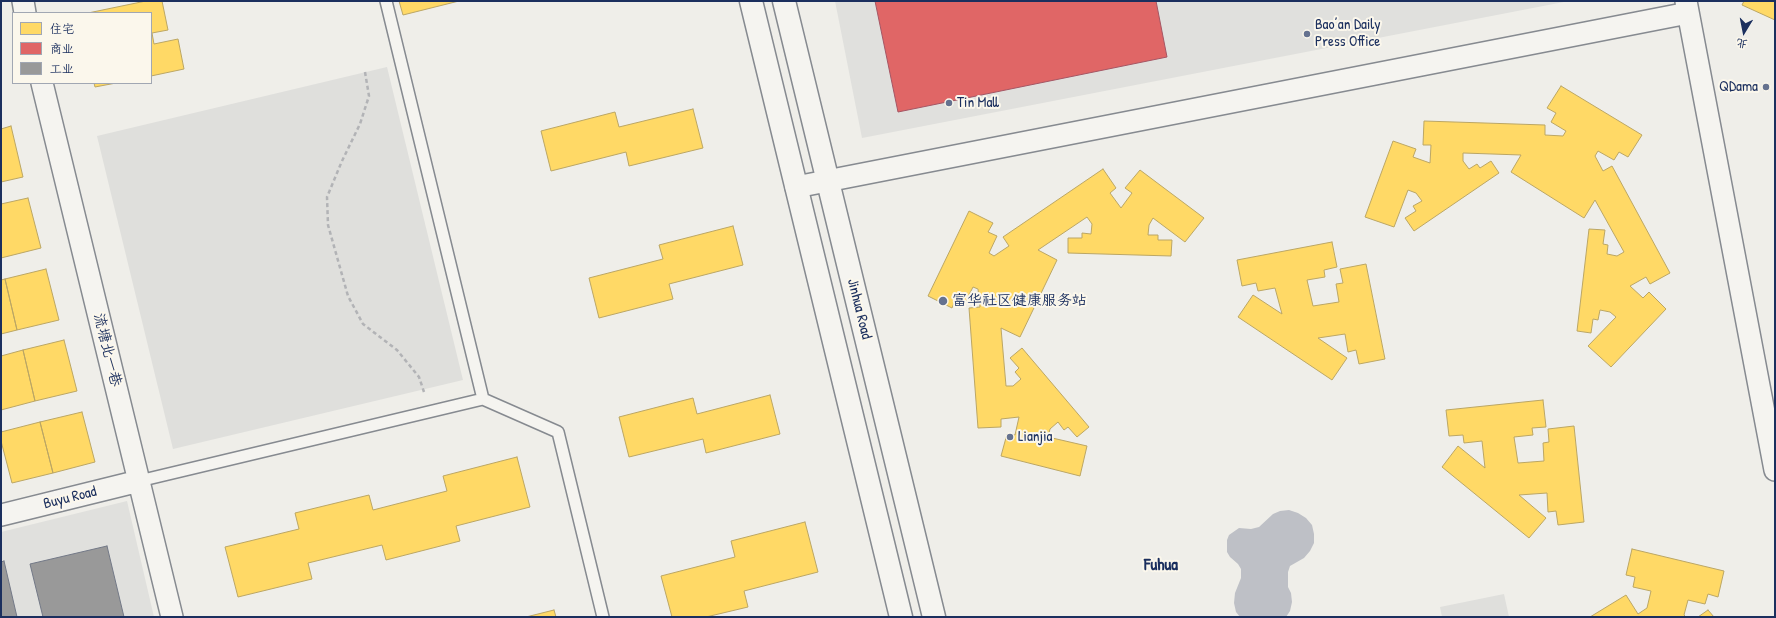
<!DOCTYPE html>
<html>
<head>
<meta charset="utf-8">
<style>
  body { margin:0 }
  #map { position:relative; width:1776px; height:618px; overflow:hidden; background:#efeee9; font-family:"Patrick Hand","LXGW WenKai TC",sans-serif }
  canvas { display:block }
  .frame { position:absolute; inset:0; border:2px solid #1b2f5e; pointer-events:none }
  .legend { position:absolute; left:12px; top:12px; width:140px; height:72px; box-sizing:border-box; background:#fbf7ec; border:1px solid #a1a7b3; margin:0; padding:5px 7px; list-style:none; font-size:12px; color:#1b2f5e }
  .legend li { display:flex; align-items:center; gap:8px; height:20px }
  .legend b { width:20px; border:1px solid #a1a7b3 }
  .north { position:absolute; left:1724px; top:12px; width:40px; height:40px; -webkit-text-stroke:3px #fbf7ec; paint-order:stroke; rotate:190deg; font-size:11px; font-weight:700; line-height:16px; text-align:center; color:#1b2f5e }
  .north::after { content:''; display:block; margin:auto; width:14px; height:18px; background:#1b2f5e; clip-path:polygon(50% 0,100% 100%,50% 72%,0 100%) }
</style>
</head>
<body>
<div id="map">
<canvas width="1776" height="618"></canvas>
<div class="frame"></div>
<ul class="legend">
<li><b style="height:11px;background:#ffd966"></b>住宅</li>
<li><b style="height:11px;background:#e06666"></b>商业</li>
<li><b style="height:11px;background:#999"></b>工业</li>
</ul>
<div class="north">北</div>
</div>
<script>
const ctx = document.querySelector('canvas').getContext('2d');
ctx.lineJoin = 'round';
function fill(path, color) {
  ctx.fillStyle = color;
  ctx.fill(path, 'evenodd');
}
function toPath(rows) {
  const path = new Path2D();
  for (const r of rows) {
    path.moveTo(r[0], r[1]);
    for (let i = 2; i < r.length; i += 2) path.lineTo(r[i], r[i + 1]);
  }
  return path;
}
function strokePath(path, color, width, dash) {
  ctx.strokeStyle = color;
  ctx.lineWidth = width;
  ctx.lineCap = dash ? 'butt' : 'round';
  ctx.setLineDash(dash || []);
  ctx.stroke(path);
}
function drawText(font, color, halo, rows, align = 'center') {
  ctx.font = font + ' "Patrick Hand","LXGW WenKai TC",sans-serif';
  ctx.lineWidth = 4;
  ctx.setLineDash([]);
  ctx.textBaseline = 'middle';
  ctx.strokeStyle = halo;
  ctx.fillStyle = color;
  for (const [text, x, y, turn = 0] of rows) {
    ctx.save();
    ctx.translate(x, y);
    ctx.rotate((+turn || 0) * Math.PI / 180);
    ctx.textAlign = isNaN(turn) ? turn : align;
    if (halo) ctx.strokeText(text, 0, 0);
    ctx.fillText(text, 0, 0);
    ctx.restore();
  }
}
const built = toPath([
  [835,1,1569,1,862,138],
  [127,501,154,617,1,617,1,532]
]);
const green = toPath([
  [387,67,463,380,173,449,97,136],
  [1504,594,1509,617,1442,617,1440,607]
]);
const water = toPath([
  [1289,510,1298,513,1306,518,1312,525,1314,534,1314,543,1310,551,1304,558,1290,566,1288,572,1288,587,1291,593,1292,602,1290,611,1286,617,1240,617,1236,612,1234,603,1235,593,1241,578,1241,569,1238,564,1230,557,1227,552,1227,540,1229,535,1239,528,1251,529,1259,527,1273,514,1280,511]
]);
const homes = toPath([
  [146,1,162,1,168,30,152,33,154,44,178,39,184,69,151,76,151,13,88,13,146,1],
  [399,1,459,1,403,15,399,1],
  [1744,1,1775,1,1775,20,1742,5,1744,1],
  [94,83,116,83,95,87,94,83],
  [1561,86,1642,135,1628,157,1619,152,1614,160,1598,151,1595,156,1603,171,1612,166,1670,273,1650,284,1646,277,1630,286,1643,298,1649,292,1666,309,1611,367,1588,346,1616,317,1610,312,1600,310,1598,320,1593,319,1591,333,1577,331,1589,229,1605,230,1603,244,1608,245,1607,254,1617,256,1624,252,1595,200,1584,218,1511,172,1521,155,1463,153,1463,161,1469,169,1477,164,1480,168,1491,161,1499,173,1414,231,1405,218,1416,211,1413,206,1422,201,1416,193,1408,190,1394,227,1365,217,1393,141,1416,149,1413,157,1430,163,1431,145,1423,145,1424,121,1545,125,1545,135,1563,136,1566,131,1551,122,1556,113,1547,108,1561,86],
  [693,109,703,148,629,166,626,152,551,171,541,131,615,112,619,127,693,109],
  [11,126,23,177,1,182,1,129,11,126],
  [1103,169,1116,188,1110,193,1121,208,1132,193,1125,188,1140,170,1204,218,1185,242,1153,218,1149,225,1148,235,1158,235,1158,240,1172,240,1171,256,1068,253,1068,238,1082,238,1082,233,1091,234,1092,224,1087,217,1038,250,1057,260,1020,337,1001,328,1006,386,1013,386,1021,379,1015,372,1019,368,1010,358,1022,348,1089,427,1077,437,1068,427,1064,430,1058,422,1050,429,1048,437,1087,446,1080,476,1001,456,1007,434,1015,435,1019,417,1001,419,1001,427,978,428,969,308,980,307,978,289,973,287,965,303,956,298,952,308,928,296,969,211,993,223,988,232,997,236,989,253,994,256,1009,246,1003,237,1103,169],
  [28,198,41,248,1,258,1,204,28,198],
  [733,226,743,265,669,284,673,299,599,318,589,278,663,259,659,245,733,226],
  [1332,242,1337,267,1324,270,1325,277,1307,280,1313,306,1339,302,1336,284,1343,283,1340,269,1366,264,1385,359,1359,364,1356,350,1348,352,1345,334,1318,338,1347,358,1332,380,1238,317,1253,295,1282,314,1275,288,1258,291,1256,283,1242,286,1237,260,1332,242],
  [46,269,59,320,17,330,5,279,46,269],
  [5,279,17,330,1,334,1,280,5,279],
  [64,340,77,391,35,401,23,350,64,340],
  [23,350,35,401,1,410,1,356,23,350],
  [770,395,780,434,706,453,703,439,629,457,619,417,693,398,697,414,770,395],
  [1543,400,1546,427,1532,428,1533,435,1514,437,1518,463,1544,461,1543,443,1549,442,1548,429,1574,426,1584,522,1558,525,1556,511,1548,512,1547,493,1519,495,1546,518,1529,538,1442,467,1458,446,1485,468,1482,441,1464,443,1463,435,1449,436,1446,410,1543,400],
  [82,412,95,462,53,473,40,422,82,412],
  [40,422,53,473,12,483,1,441,1,432,40,422],
  [517,457,530,507,456,526,460,541,386,560,382,545,308,563,312,579,238,597,225,547,299,529,295,513,369,495,373,510,447,491,443,476,517,457],
  [805,522,818,572,744,591,748,607,706,617,672,617,661,576,735,557,731,541,805,522],
  [1632,549,1724,571,1718,597,1708,594,1705,604,1688,600,1684,615,1686,617,1590,617,1626,595,1638,614,1647,608,1651,591,1633,587,1635,577,1626,575,1632,549],
  [554,610,556,617,526,617,554,610],
  [1708,610,1714,617,1698,617,1708,610]
]);
const shops = toPath([
  [875,1,1156,1,1167,57,898,112,875,1]
]);
const industry = toPath([
  [107,546,124,617,43,617,30,564,107,546],
  [4,561,17,617,1,617,1,562,4,561]
]);
const path = toPath([
  [365,72,369,96,360,124,342,161,327,197,328,225,348,296,363,324,397,350,419,377,424,392]
]);
const service = toPath([
  [483,399,558,432,603,617],
  [139,481,483,399,386,1]
]);
const minor = toPath([
  [23,1,25,13],
  [1686,1,1775,470],
  [42,83,172,617],
  [796,187,1688,13],
  [1,515,139,481]
]);
const tertiary = toPath([
  [751,1,901,617],
  [784,1,934,617]
]);
const markers = [
  [1307,34,4,"#65728f"],
  [1766,87,4,"#65728f"],
  [949,103,4,"#65728f"],
  [943,301,5,"#65728f"],
  [1010,437,4,"#65728f"]
];
const poiNames = [
  ["Bao’an Daily",1315,25],
  ["Press Office",1315,42],
  ["QDama",1758,87,"right"],
  ["Tin Mall",957,103],
  ["富华社区健康服务站",952,301],
  ["Lianjia",1018,437]
];
const streetNames = [
  ["Jinhua Road",859,309,76],
  ["流塘北一巷",107,350,76],
  ["Buyu Road",70,498,-14]
];
const quarterNames = [
  ["Fuhua",1161,565]
];
fill(built, '#e0e0dd');
fill(green, '#dfdfdc');
fill(water, '#bec0c6');
fill(homes, '#ffd966');
strokePath(homes, '#bba664', 1);
fill(shops, '#e06666');
strokePath(shops, '#a55664', 1);
fill(industry, '#999');
strokePath(industry, '#737987', 1);
strokePath(service, '#868a90', 14);
strokePath(minor, '#868a90', 24);
strokePath(tertiary, '#868a90', 25);
strokePath(path, '#b2b3b6', 2.5, [4, 3]);
strokePath(service, '#f5f4f0', 11);
strokePath(minor, '#f5f4f0', 21);
strokePath(tertiary, '#f5f4f0', 22);
for (const [x, y, r, color] of markers) {
  const dot = new Path2D();
  dot.arc(x, y, r, 0, 2 * Math.PI);
  ctx.fillStyle = color;
  ctx.fill(dot);
  strokePath(dot, '#fbf7ec', 1.5);
}
drawText('15px', '#1b2f5e', '#fbf7ec', poiNames, 'left');
drawText('15px', '#1b2f5e', '#fbf7ec', streetNames);
drawText('bold 17px', '#1b2f5e', '#fbf7ec', quarterNames);
</script>
</body>
</html>
